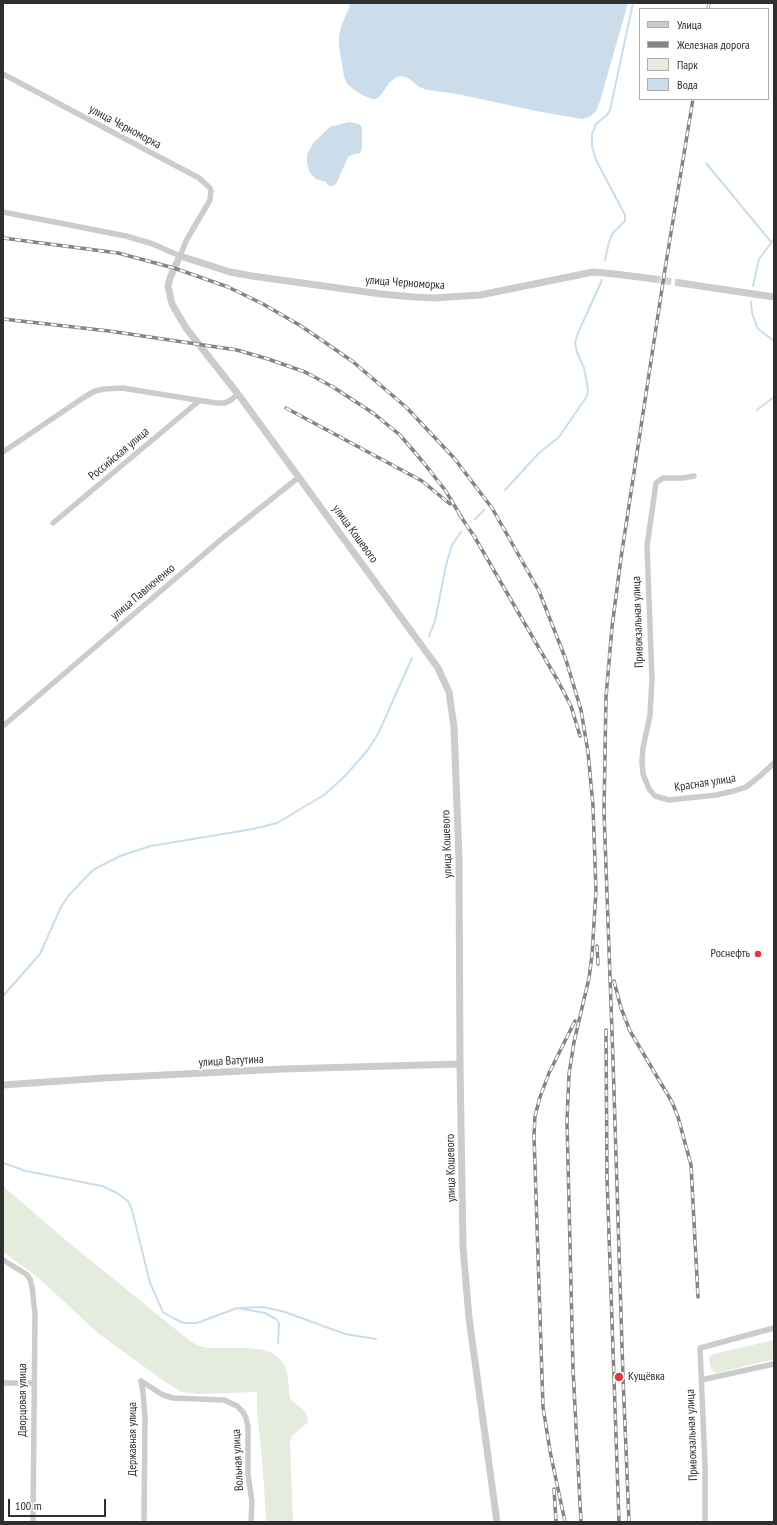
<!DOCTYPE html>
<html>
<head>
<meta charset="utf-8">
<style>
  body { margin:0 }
  #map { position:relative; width:777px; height:1525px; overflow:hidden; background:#fff; font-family:"PT Sans Narrow",sans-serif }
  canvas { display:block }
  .frame { position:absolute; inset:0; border:4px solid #2f2f2f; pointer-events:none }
  .legend { position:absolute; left:639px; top:8px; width:130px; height:92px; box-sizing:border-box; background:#fff; border:1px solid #acacac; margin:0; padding:5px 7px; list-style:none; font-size:12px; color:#2f2f2f }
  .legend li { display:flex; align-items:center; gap:8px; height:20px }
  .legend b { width:20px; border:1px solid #acacac }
  .scale { position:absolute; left:8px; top:1499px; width:98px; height:18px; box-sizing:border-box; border:2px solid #2f2f2f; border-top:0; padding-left:5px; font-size:12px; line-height:14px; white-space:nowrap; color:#2f2f2f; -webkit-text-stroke:3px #fff; paint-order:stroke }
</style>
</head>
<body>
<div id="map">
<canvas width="777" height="1525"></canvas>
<div class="frame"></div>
<ul class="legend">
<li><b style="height:5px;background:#ccc"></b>Улица</li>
<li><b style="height:5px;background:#848484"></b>Железная дорога</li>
<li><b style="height:11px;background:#e5ecdd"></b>Парк</li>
<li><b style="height:11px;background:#cbddeb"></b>Вода</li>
</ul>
<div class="scale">100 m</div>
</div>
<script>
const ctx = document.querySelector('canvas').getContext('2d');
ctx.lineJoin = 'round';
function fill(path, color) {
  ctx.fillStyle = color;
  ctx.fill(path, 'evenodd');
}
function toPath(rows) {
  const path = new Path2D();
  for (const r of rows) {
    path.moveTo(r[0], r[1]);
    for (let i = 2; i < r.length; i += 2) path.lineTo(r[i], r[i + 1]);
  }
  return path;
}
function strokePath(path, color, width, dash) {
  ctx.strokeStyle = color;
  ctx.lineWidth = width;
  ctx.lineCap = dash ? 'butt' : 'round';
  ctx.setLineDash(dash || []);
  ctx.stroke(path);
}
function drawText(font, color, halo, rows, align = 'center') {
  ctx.font = font + ' "PT Sans Narrow",sans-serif';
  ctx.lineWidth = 4;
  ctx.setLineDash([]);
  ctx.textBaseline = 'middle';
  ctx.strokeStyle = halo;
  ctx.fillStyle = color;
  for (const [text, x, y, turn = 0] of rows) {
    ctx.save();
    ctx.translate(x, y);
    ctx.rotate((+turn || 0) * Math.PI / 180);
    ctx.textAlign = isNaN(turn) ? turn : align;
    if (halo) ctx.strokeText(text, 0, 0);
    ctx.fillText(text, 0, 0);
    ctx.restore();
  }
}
const green = toPath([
  [3,1186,62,1237,190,1341,199,1346,209,1348,250,1348,264,1350,272,1353,280,1359,285,1366,288,1377,289,1393,291,1400,304,1410,308,1418,307,1423,292,1436,290,1442,293,1522,266,1522,263,1470,257,1411,257,1392,200,1394,181,1392,164,1381,99,1334,35,1275,3,1252],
  [774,1340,774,1359,717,1373,711,1370,709,1358,713,1354]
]);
const water = toPath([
  [351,3,628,3,600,101,596,111,591,116,583,119,541,112,457,94,428,90,419,87,408,78,401,76,396,77,389,83,381,95,376,99,372,99,364,96,356,91,347,84,344,76,339,47,339,35,342,24],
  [349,122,359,124,362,127,362,148,360,153,351,155,348,157,337,182,334,186,330,186,328,185,326,182,316,179,310,173,307,163,307,154,314,142,330,127]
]);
const stream = toPath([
  [706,163,771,242],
  [605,260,609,242,612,234,625,221,625,215,596,160,592,146,592,134,596,124,607,115,610,110,633,3],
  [753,286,759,259,774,239],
  [751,302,752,313,758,329,774,341],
  [757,410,774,397],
  [505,490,539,453,559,437,587,396,588,389,584,368,577,352,575,343,578,333,602,280],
  [475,519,484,510],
  [429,636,435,621,446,565,452,545,461,532],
  [3,996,40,954,61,907,69,895,93,870,120,856,151,846,253,829,277,823,324,795,345,776,367,751,378,734,412,658],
  [3,1163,26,1171,102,1186,117,1193,128,1201,132,1210,150,1283,163,1312,173,1318,184,1323,197,1323,237,1308,265,1313,276,1319,279,1323,278,1343],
  [240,1308,263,1307,285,1312,345,1334,376,1339]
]);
const tertiaryTunnel = toPath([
  [654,279,680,283]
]);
const minor = toPath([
  [3,74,199,178,210,188,211,191,210,200,186,241,180,256,153,244,126,236,3,212],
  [3,452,83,398,95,391,104,389,122,388,216,403,225,403,231,400,238,394],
  [694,476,683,478,663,478,656,483,647,546,652,679,650,715,643,748,642,762,643,774,649,789,655,796,669,800,716,795,734,791,746,787,760,776,774,763],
  [53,523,199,401],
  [3,726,224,537,299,477],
  [3,1260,26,1274,30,1279,32,1287,35,1313,33,1522],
  [701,1380,774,1364],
  [141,1381,163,1395,173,1398,224,1400,237,1406,243,1412,246,1418,248,1427,248,1475,252,1502,251,1522],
  [141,1381,143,1392,145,1418,144,1522],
  [3,1383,34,1383],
  [705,1522,705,1465,700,1348,774,1328]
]);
const tertiary = toPath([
  [680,283,774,297],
  [3,1085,104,1078,283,1069,460,1064],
  [497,1522,469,1318,463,1247,460,1064,459,859,454,727,449,692,438,668,238,394,186,328,172,304,168,286,170,278,180,256,230,272,252,276,381,294,414,297,434,298,480,295,593,272,615,274,654,279]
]);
const rail = toPath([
  [708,9,709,3],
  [3,238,118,253,174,268,228,287,263,304,301,326,352,361,406,407,454,458,492,508,539,591,566,660,581,710,588,752,593,806,596,891,592,955,589,978,574,1042,569,1074,567,1121,573,1369,581,1522],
  [3,319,109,331,237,350,268,359,305,372,333,387,373,413,400,435,423,462,445,490,462,518],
  [286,408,422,481,450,504],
  [459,514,474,536,558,681,571,706,580,736],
  [597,946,598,964],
  [614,981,621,1008,630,1031,672,1102,678,1117,691,1165,698,1297],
  [606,1030,607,1178,619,1522],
  [554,1489,556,1522],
  [565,1522,550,1451,543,1407,534,1135,535,1116,540,1097,549,1073,575,1021],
  [629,1522,623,1377,613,1060,604,811,606,697,612,627,621,558,665,269,693,99]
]);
const markers = [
  [758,954,4,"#de393f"],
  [619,1377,5,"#de393f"]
];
const streetNames = [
  ["улица Черноморка",125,127,28],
  ["улица Черноморка",405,283,4],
  ["Российская улица",119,454,-40],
  ["улица Кошевого",355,534,54],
  ["улица Павлюченко",143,592,-40],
  ["Привокзальная улица",638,622,-92],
  ["Красная улица",705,783,-9],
  ["улица Кошевого",447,844,-92],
  ["улица Ватутина",231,1061,-3],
  ["улица Кошевого",451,1168,-91],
  ["Дворцовая улица",23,1400,-90],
  ["Привокзальная улица",692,1435,-92],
  ["Державная улица",133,1439,-90],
  ["Вольная улица",238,1460,-93]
];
const poiNames = [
  ["Роснефть",750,954],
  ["Кущёвка",628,1377,"left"]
];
fill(green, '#e5ecdd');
fill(water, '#cbddeb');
strokePath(stream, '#cbddeb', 2);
strokePath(tertiaryTunnel, '#d5d5d5', 7, [7, 3.5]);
strokePath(minor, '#ccc', 5.5);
strokePath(tertiary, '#ccc', 7);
strokePath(rail, '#848484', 3.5);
strokePath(rail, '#fff', 2, [6]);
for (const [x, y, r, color] of markers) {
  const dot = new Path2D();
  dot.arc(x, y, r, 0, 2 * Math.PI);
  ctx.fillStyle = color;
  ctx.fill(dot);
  strokePath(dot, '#fff', 1.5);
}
drawText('12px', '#2f2f2f', '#fff', streetNames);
drawText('12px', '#2f2f2f', '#fff', poiNames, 'right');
</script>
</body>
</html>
